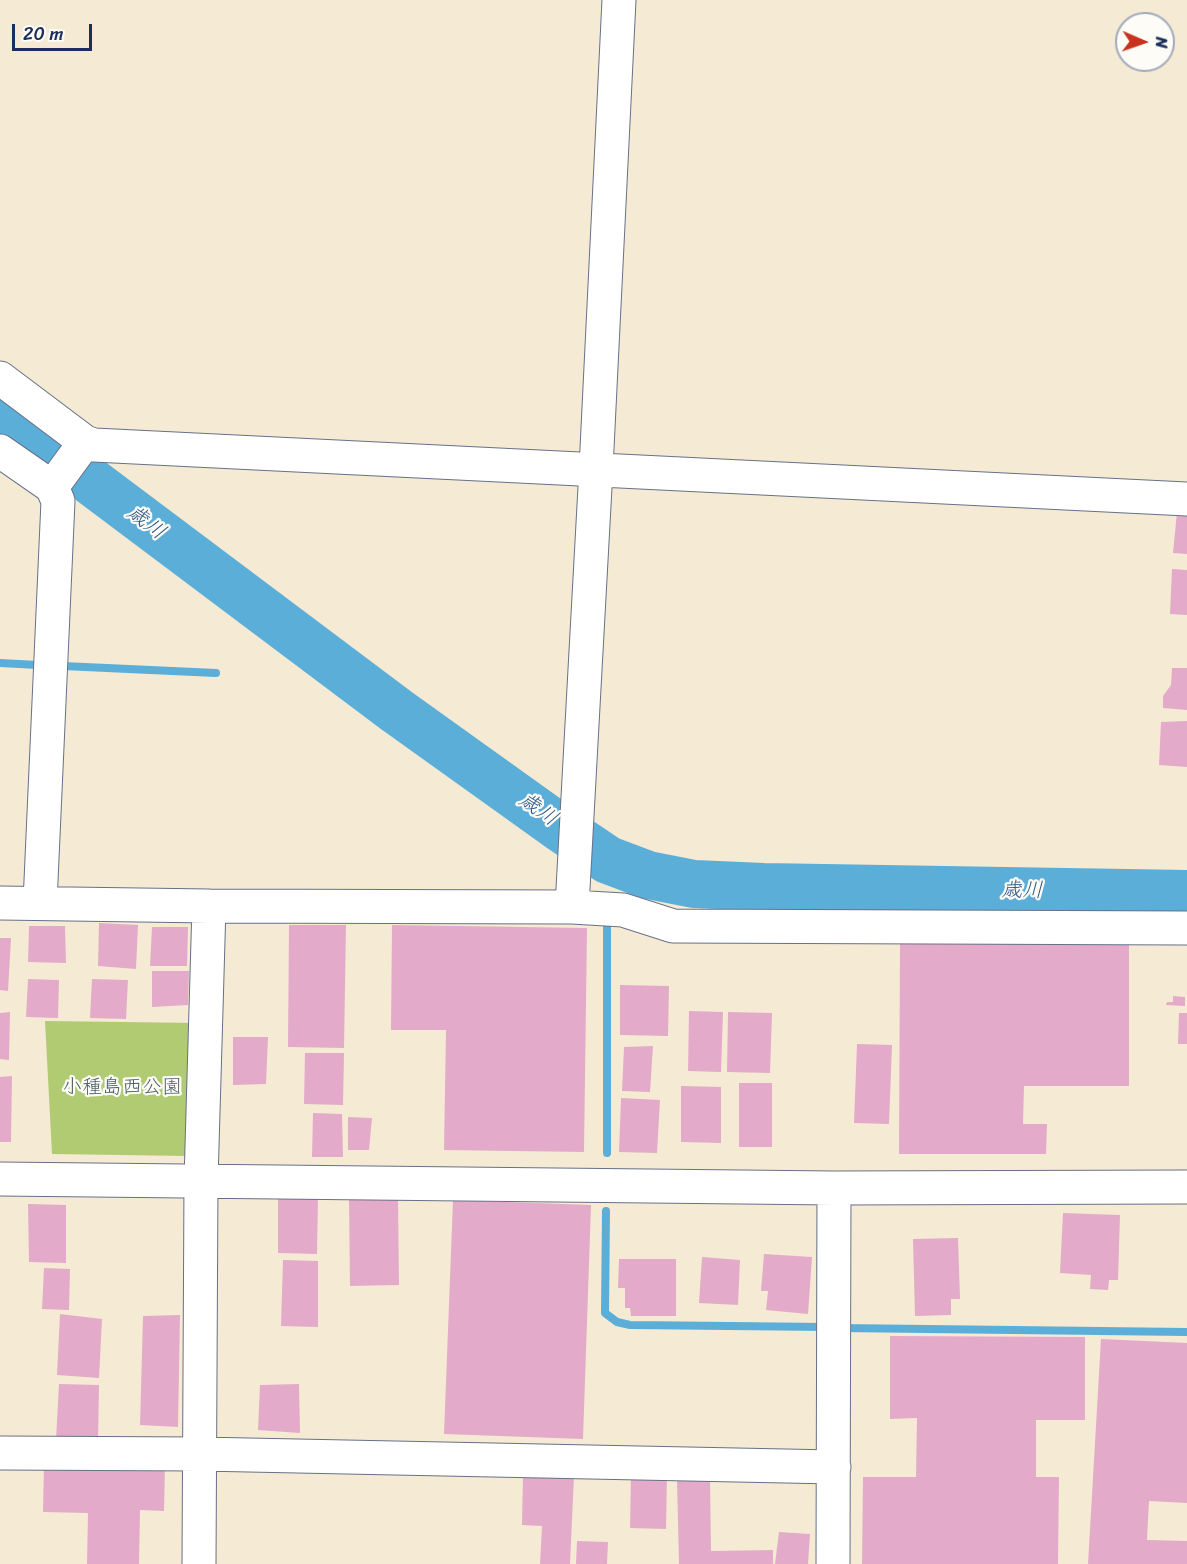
<!DOCTYPE html>
<html>
<head>
<meta charset="utf-8">
<style>
  body { margin:0 }
  #map { position:relative; width:1187px; height:1564px; overflow:hidden; background:#f5ead4; font-family:Sriracha,sans-serif }
  canvas { display:block }
  .north { position:absolute; left:1115px; top:12px; width:60px; height:60px; box-sizing:border-box; background:#fdfcf7; border:2px solid #a3aaba; border-radius:50%; rotate:92deg; font-size:16px; font-weight:700; line-height:24px; text-align:center; color:#1b2f5e }
  .north::after { content:''; display:block; margin:auto; width:21px; height:27px; background:#c8321e; clip-path:polygon(50% 0,100% 100%,50% 72%,0 100%) }
  .scale { position:absolute; left:12px; top:24px; width:80px; height:27px; box-sizing:border-box; border:3px solid #1b2f5e; border-top:0; padding-left:8px; font-size:18px; line-height:21px; white-space:nowrap; color:#1b2f5e; -webkit-text-stroke:4px #fdfcf7; paint-order:stroke }
</style>
</head>
<body>
<div id="map">
<canvas width="1187" height="1564"></canvas>
<div class="north">N</div>
<div class="scale">20 m</div>
</div>
<script>
const ctx = document.querySelector('canvas').getContext('2d');
ctx.lineJoin = 'round';
function fill(path, color) {
  ctx.fillStyle = color;
  ctx.fill(path, 'evenodd');
}
function toPath(rows) {
  const path = new Path2D();
  for (const r of rows) {
    path.moveTo(r[0], r[1]);
    for (let i = 2; i < r.length; i += 2) path.lineTo(r[i], r[i + 1]);
  }
  return path;
}
function strokePath(path, color, width, dash) {
  ctx.strokeStyle = color;
  ctx.lineWidth = width;
  ctx.lineCap = dash ? 'butt' : 'round';
  ctx.setLineDash(dash || []);
  ctx.stroke(path);
}
function drawText(font, color, halo, rows, align = 'center') {
  ctx.font = font + ' Sriracha,"Klee One",sans-serif';
  ctx.lineWidth = 4.5;
  ctx.setLineDash([]);
  ctx.textBaseline = 'middle';
  ctx.strokeStyle = halo;
  ctx.fillStyle = color;
  for (const [text, x, y, turn = 0] of rows) {
    ctx.save();
    ctx.translate(x, y);
    ctx.rotate((+turn || 0) * Math.PI / 180);
    ctx.textAlign = isNaN(turn) ? turn : align;
    if (halo) ctx.strokeText(text, 0, 0);
    ctx.fillText(text, 0, 0);
    ctx.restore();
  }
}
const green = toPath([
  [45,1021,199,1023,189,1156,52,1154]
]);
const stream = toPath([
  [0,663,38,665],
  [63,666,216,673],
  [607,918,607,1153],
  [606,1211,605,1313,617,1322,630,1325,827,1327],
  [839,1328,1187,1332]
]);
const river = toPath([
  [0,413,397,711,559,827,608,860,648,875,694,884,763,887,1187,894]
]);
const building = toPath([
  [1177,512,1187,512,1187,554,1173,553],
  [1172,569,1187,570,1187,615,1170,614],
  [1172,668,1187,668,1187,710,1163,708,1163,696,1171,685],
  [1187,721,1187,767,1159,765,1161,722],
  [99,923,138,925,136,969,98,966],
  [289,925,346,925,344,1048,288,1047],
  [392,925,587,928,584,1152,444,1150,446,1030,391,1030],
  [29,926,65,926,66,963,28,962],
  [152,927,188,927,187,966,150,966],
  [0,938,11,938,8,991,0,990],
  [900,942,1129,944,1129,1086,1024,1086,1023,1124,1047,1124,1046,1154,899,1154],
  [152,971,189,971,188,1005,152,1007],
  [28,979,59,980,58,1018,26,1017],
  [92,979,128,980,126,1019,90,1018],
  [620,985,669,986,668,1036,620,1035],
  [1173,996,1185,997,1185,1006,1166,1005,1167,1002,1173,1002],
  [689,1011,723,1012,721,1072,688,1071],
  [10,1012,9,1060,0,1059,0,1013],
  [728,1012,772,1013,770,1073,727,1072],
  [1179,1013,1187,1013,1187,1044,1178,1044],
  [233,1037,268,1037,266,1084,233,1085],
  [857,1044,892,1045,889,1124,854,1123],
  [653,1046,650,1092,622,1091,624,1047],
  [305,1053,344,1053,343,1105,304,1104],
  [12,1076,11,1142,0,1142,0,1077],
  [739,1083,772,1083,772,1147,739,1147],
  [681,1086,721,1087,721,1143,681,1142],
  [621,1098,660,1100,657,1153,619,1152],
  [313,1113,342,1114,343,1157,312,1157],
  [348,1117,372,1118,369,1150,348,1150],
  [318,1197,317,1254,278,1253,278,1198],
  [349,1198,398,1198,399,1285,350,1286],
  [453,1200,591,1205,583,1439,444,1434],
  [28,1204,66,1205,66,1263,29,1262],
  [1063,1213,1120,1215,1118,1280,1109,1280,1108,1290,1090,1289,1091,1275,1060,1273],
  [958,1238,960,1299,951,1299,951,1315,915,1316,913,1239],
  [764,1254,812,1257,808,1314,766,1310,768,1291,761,1291],
  [702,1257,740,1260,738,1305,699,1303],
  [619,1259,676,1259,676,1316,631,1316,630,1308,625,1308,625,1288,618,1288],
  [283,1260,318,1261,318,1327,281,1326],
  [44,1268,70,1269,69,1310,42,1309],
  [60,1314,102,1319,99,1378,57,1375],
  [180,1315,178,1427,140,1425,143,1316],
  [890,1336,1085,1337,1085,1420,1036,1420,1036,1477,1059,1477,1058,1564,862,1564,863,1477,916,1477,917,1418,890,1419],
  [1101,1339,1187,1343,1187,1503,1149,1501,1147,1540,1187,1541,1187,1564,1088,1564],
  [59,1384,99,1385,98,1441,56,1440],
  [299,1384,300,1433,258,1430,260,1385],
  [44,1462,165,1464,164,1511,140,1510,139,1564,87,1564,88,1513,43,1512],
  [631,1473,667,1473,666,1529,630,1528],
  [523,1475,574,1476,570,1564,540,1564,542,1526,522,1525],
  [710,1478,711,1551,773,1550,773,1564,679,1564,677,1479],
  [779,1532,810,1534,808,1564,775,1564],
  [577,1541,608,1542,607,1564,576,1564]
]);
const minor = toPath([
  [0,378,85,442,94,445,1187,499],
  [0,451,52,487,58,501,40,903],
  [52,487,85,442],
  [0,903,209,906,572,907,623,910,673,926,1187,928],
  [572,907,596,469,619,0],
  [0,1179,834,1188,1187,1187],
  [0,1453,200,1454,834,1467],
  [199,1564,201,1181,209,906],
  [833,1564,834,1188]
]);
const parkNames = [
  ["小種島西公園",122,1088]
];
const waterNames = [
  ["歳川",146,523,37],
  ["歳川",538,810,35],
  ["歳川",1022,891,1]
];
fill(green, '#b0cb71');
strokePath(stream, '#5baed7', 8);
strokePath(river, '#5baed7', 48);
fill(building, '#e3abc9');
strokePath(minor, '#677087', 35);
strokePath(minor, '#fff', 33);
drawText('20px', '#485e64', '#fdfcf7', parkNames);
drawText('italic 21px', '#315b88', '#fdfcf7', waterNames);
</script>
</body>
</html>
